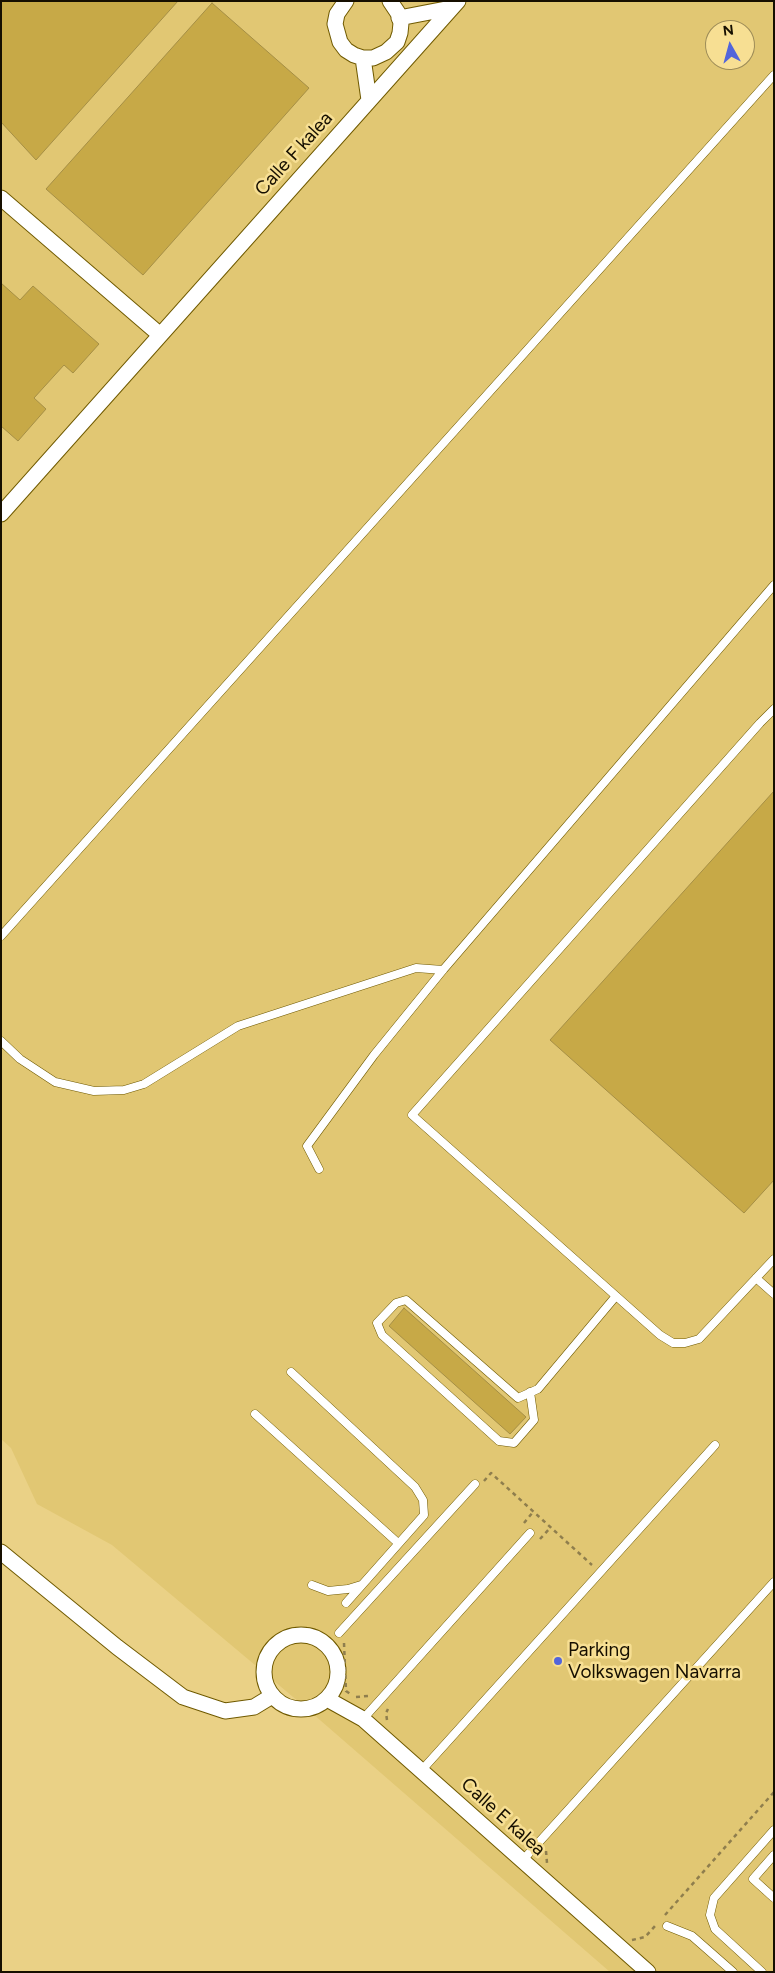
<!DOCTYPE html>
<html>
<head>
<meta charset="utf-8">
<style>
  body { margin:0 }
  #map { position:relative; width:775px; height:1973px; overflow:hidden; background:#ead186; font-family:Figtree,sans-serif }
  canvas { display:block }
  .frame { position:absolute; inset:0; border:2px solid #160f00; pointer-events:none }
  .north { position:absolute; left:705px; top:20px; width:50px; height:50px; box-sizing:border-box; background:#f7df93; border:1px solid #9d8c58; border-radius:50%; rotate:353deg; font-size:14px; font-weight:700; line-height:20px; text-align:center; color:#160f00 }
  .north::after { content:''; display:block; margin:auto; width:18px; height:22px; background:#5265db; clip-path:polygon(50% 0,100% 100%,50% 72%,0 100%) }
</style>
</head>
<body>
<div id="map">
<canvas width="775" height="1973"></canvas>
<div class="frame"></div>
<div class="north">N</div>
</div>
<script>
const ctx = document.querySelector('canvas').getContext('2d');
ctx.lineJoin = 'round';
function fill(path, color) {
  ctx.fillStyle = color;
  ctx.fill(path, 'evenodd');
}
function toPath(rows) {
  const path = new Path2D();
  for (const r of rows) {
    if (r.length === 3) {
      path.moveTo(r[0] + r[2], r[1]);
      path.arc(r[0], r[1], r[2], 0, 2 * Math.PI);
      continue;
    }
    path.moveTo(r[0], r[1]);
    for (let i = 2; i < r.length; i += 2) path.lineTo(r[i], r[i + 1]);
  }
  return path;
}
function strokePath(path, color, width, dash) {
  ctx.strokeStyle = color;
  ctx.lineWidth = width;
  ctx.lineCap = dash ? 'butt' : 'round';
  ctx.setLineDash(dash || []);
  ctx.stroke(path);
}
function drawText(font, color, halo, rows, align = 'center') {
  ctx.font = font + ' Figtree,sans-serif';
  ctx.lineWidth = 5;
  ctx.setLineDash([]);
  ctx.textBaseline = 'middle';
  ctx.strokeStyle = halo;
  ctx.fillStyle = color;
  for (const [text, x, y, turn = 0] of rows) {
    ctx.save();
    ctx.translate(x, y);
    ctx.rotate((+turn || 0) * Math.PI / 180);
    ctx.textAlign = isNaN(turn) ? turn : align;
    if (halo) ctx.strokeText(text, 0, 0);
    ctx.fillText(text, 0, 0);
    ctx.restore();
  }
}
const built = toPath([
  [1,1,774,1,774,1972,610,1972,305,1707,112,1545,37,1504,11,1448,1,1439],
  [715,30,745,30,745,60,715,60]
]);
const building = toPath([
  [1,1,178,1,36,160,1,122,1,1],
  [212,3,309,88,143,275,46,189,212,3],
  [1,283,20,300,33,286,99,344,73,373,64,365,34,398,46,409,18,441,1,426,1,283],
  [774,791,774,1180,744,1213,550,1040,774,791],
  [404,1308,526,1417,510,1434,389,1326,404,1308]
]);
const path = toPath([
  [484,1481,491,1473,592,1565],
  [524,1523,533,1512],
  [540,1539,551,1527],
  [344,1643,346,1691,352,1695],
  [356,1697,368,1696],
  [387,1720,386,1713,388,1709],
  [546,1851,547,1863],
  [665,1915,774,1792],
  [632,1940,645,1937,656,1925]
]);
const service = toPath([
  [774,709,760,723,412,1115,660,1335,673,1343,685,1343,699,1339,774,1259],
  [1,936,774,75],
  [1,1041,20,1059,55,1082,94,1091,124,1090,144,1084,238,1026,416,968,443,970],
  [319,1169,307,1146,374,1055,443,970,774,585],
  [756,1278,774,1294],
  [291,1372,415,1487,423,1500,424,1515,346,1603],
  [530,1392,534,1420,514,1443,499,1441,382,1335,377,1323,396,1303,406,1300,518,1398,538,1389,616,1296],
  [255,1414,398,1543],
  [312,1585,328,1591,348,1589,361,1585],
  [339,1633,475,1484],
  [363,1719,530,1533],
  [421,1771,715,1445],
  [774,1855,753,1879,774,1898],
  [522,1861,774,1582],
  [667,1926,692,1936,733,1972],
  [762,1972,715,1929,710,1915,714,1898,774,1830]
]);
const minor = toPath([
  [346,1,337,14,335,24,340,42,346,50,354,55,363,58,373,58,386,52,397,42,400,33,401,23,398,13,390,1],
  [399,18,451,8],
  [363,58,369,100],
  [1,198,159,334],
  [1,514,458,1],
  [1,1552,117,1647,183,1697,225,1711,254,1707,272,1696],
  [301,1672,37],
  [327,1699,363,1719,648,1972]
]);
const markers = [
  [558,1661,5,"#5265db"]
];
const streetNames = [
  ["Calle F kalea",294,154,-48],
  ["Calle E kalea",503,1817,42]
];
const poiNames = [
  ["Parking",568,1650],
  ["Volkswagen Navarra",568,1672]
];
fill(built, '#e1c773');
fill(building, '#c7a947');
strokePath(building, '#a68f45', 1);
strokePath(service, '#705a00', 9);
strokePath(minor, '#705a00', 17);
strokePath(path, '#8f7e4d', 2.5, [4, 4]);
strokePath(service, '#fff', 8);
strokePath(minor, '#fff', 15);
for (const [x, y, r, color] of markers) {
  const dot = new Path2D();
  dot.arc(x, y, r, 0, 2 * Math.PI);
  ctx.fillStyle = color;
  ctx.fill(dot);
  strokePath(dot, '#f7df93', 2);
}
drawText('19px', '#160f00', '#f7df93', streetNames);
drawText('19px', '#160f00', '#f7df93', poiNames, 'left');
</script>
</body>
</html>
